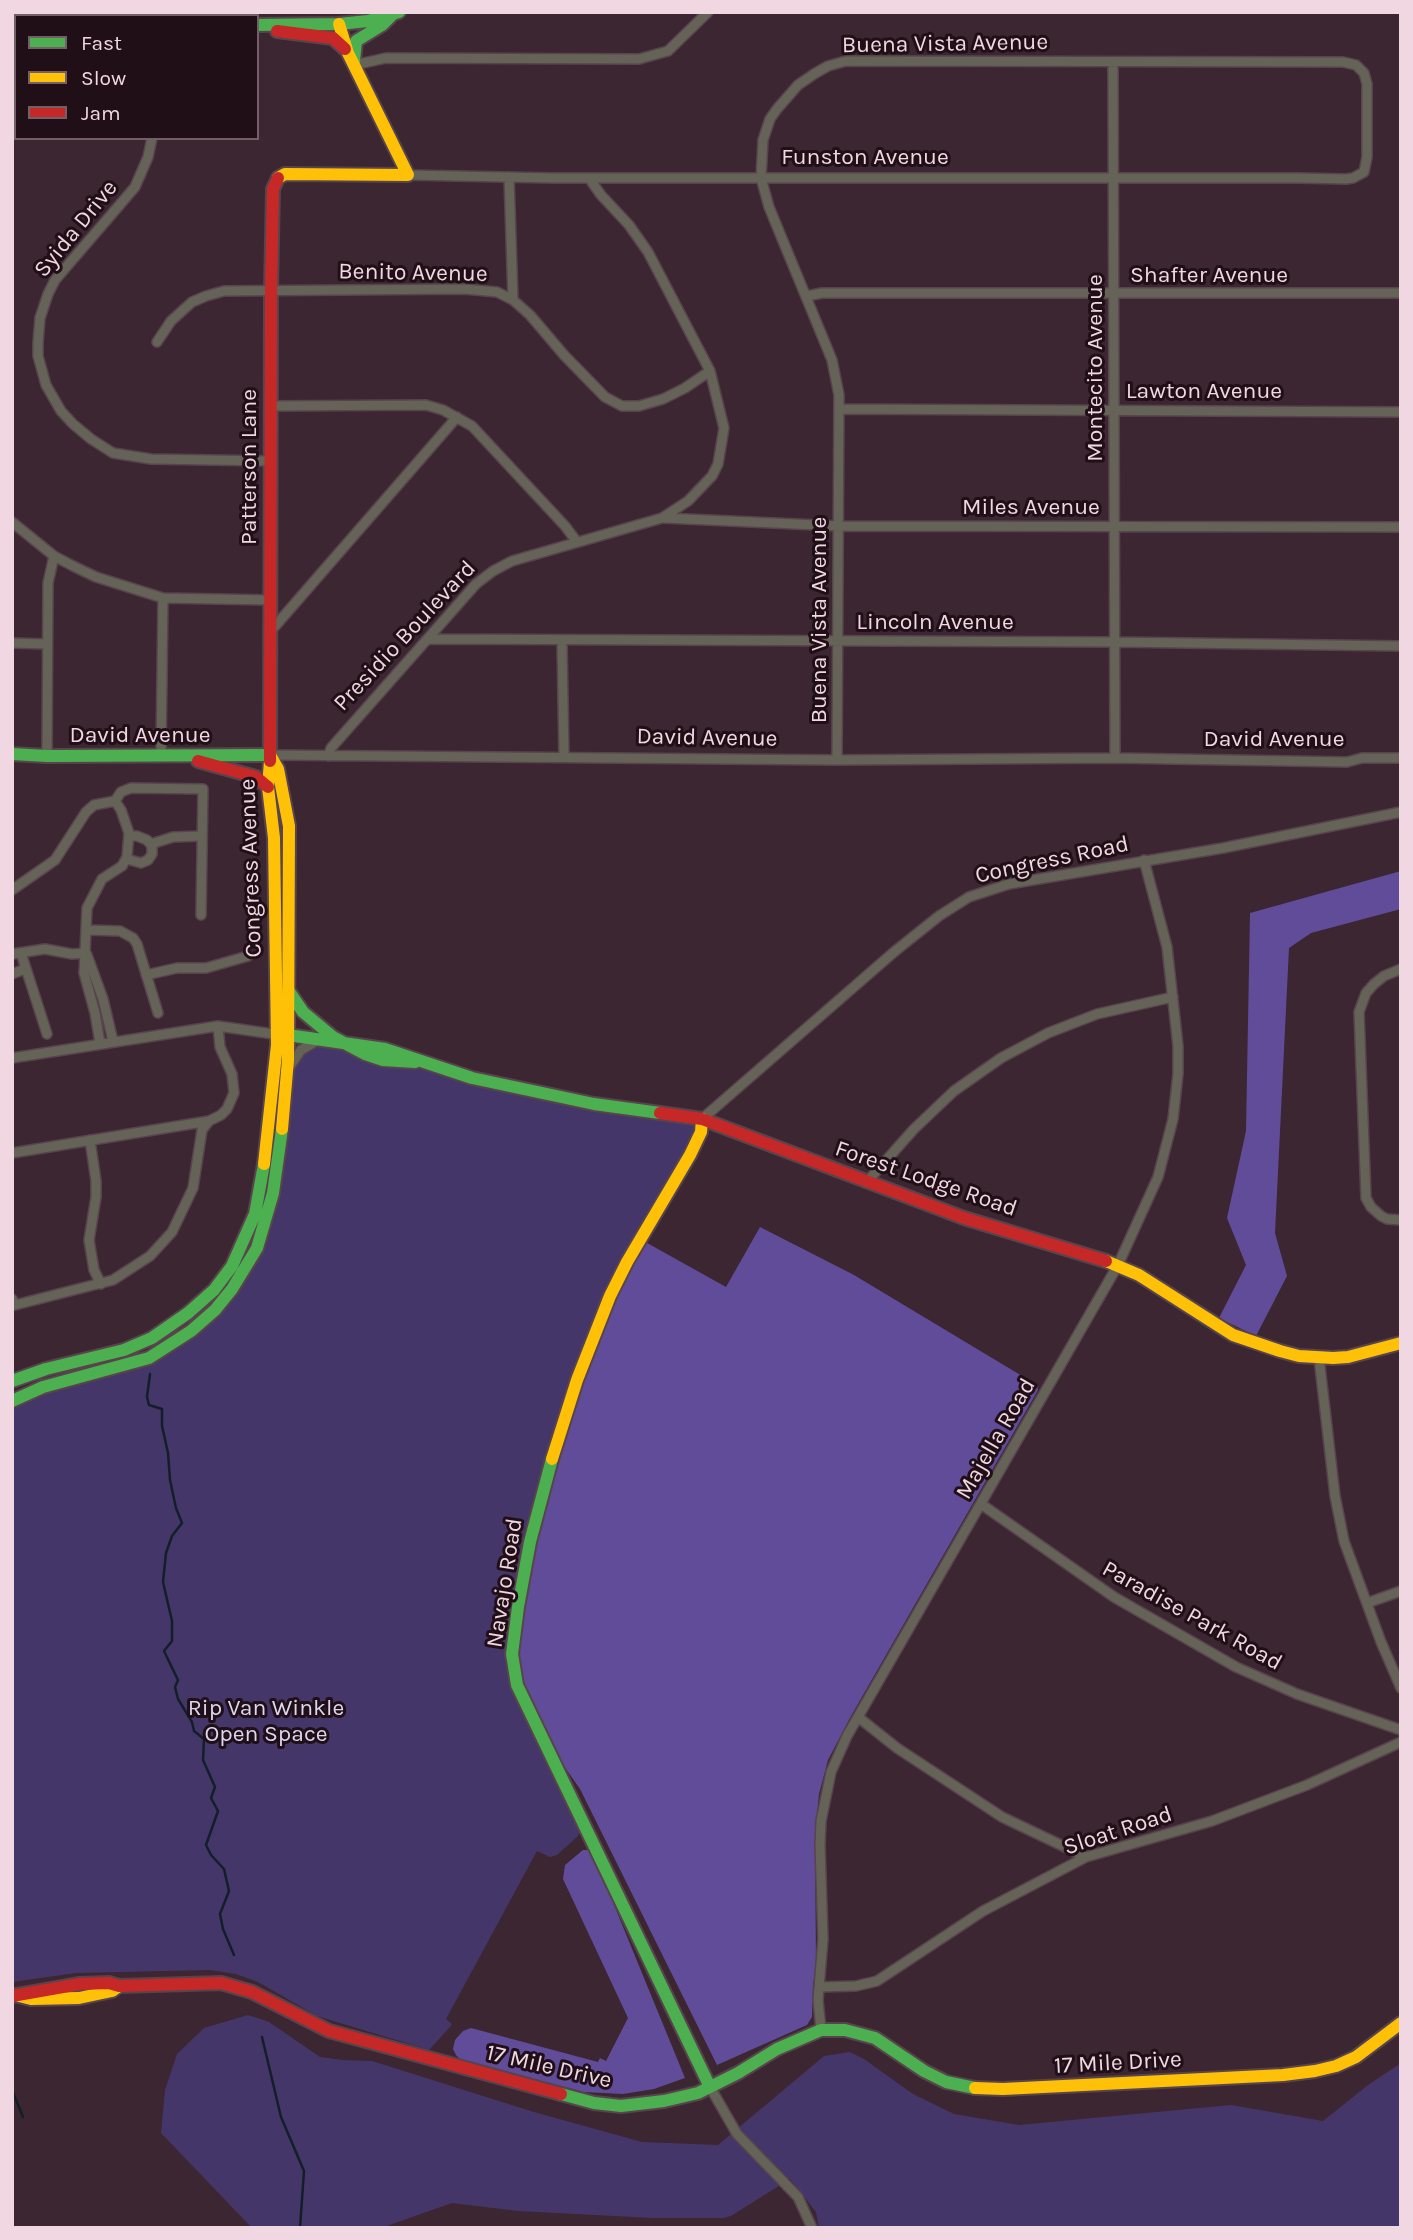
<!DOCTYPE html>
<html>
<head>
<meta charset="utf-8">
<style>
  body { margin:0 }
  #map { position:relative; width:1413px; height:2240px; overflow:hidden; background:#3c2631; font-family:Karla,sans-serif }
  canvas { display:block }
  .frame { position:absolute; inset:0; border:14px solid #f0d7e1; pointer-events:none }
  .legend { position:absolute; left:14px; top:14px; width:245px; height:126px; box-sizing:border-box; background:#200f17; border:2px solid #735f68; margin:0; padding:9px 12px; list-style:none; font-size:21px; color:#f0d7e1 }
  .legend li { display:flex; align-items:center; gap:14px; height:35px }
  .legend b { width:35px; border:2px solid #735f68 }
</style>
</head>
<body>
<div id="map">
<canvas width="1413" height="2240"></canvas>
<div class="frame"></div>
<ul class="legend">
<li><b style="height:9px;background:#4caf50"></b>Fast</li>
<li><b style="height:9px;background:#ffc107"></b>Slow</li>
<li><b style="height:9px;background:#c62828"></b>Jam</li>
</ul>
</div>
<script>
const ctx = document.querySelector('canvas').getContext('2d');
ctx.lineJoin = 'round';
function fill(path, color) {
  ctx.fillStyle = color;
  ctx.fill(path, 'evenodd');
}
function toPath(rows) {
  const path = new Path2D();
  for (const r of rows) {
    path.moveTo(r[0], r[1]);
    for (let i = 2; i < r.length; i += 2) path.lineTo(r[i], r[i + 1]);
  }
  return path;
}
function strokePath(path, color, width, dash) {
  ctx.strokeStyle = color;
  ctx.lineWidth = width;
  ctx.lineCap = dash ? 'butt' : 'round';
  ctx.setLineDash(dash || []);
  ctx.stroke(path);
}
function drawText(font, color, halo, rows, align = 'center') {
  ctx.font = font + ' Karla,sans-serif';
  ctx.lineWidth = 6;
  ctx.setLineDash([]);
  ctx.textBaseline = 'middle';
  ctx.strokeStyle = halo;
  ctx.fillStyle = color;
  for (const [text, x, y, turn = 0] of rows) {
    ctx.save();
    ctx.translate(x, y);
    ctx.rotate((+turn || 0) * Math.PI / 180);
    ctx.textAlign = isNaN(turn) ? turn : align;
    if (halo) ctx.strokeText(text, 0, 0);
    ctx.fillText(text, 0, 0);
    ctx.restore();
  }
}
const green = toPath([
  [311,1043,422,1062,472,1078,702,1119,640,1239,513,1635,580,1832,577,1837,557,1855,550,1857,537,1851,446,2019,452,2024,450,2027,429,2050,317,2016,258,1982,236,1974,210,1970,76,1973,12,1982,12,1401,135,1363,191,1331,257,1248,289,1070],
  [248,2015,269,2022,320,2057,343,2060,372,2061,534,2112,642,2142,718,2145,824,2056,850,2052,864,2059,913,2094,954,2114,1019,2125,1231,2105,1323,2121,1368,2085,1401,2063,1401,2228,819,2228,816,2212,790,2179,731,2216,724,2218,653,2218,518,2211,452,2203,381,2228,252,2228,161,2133,165,2090,177,2054,204,2028]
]);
const forest = toPath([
  [1401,871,1401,909,1311,933,1289,948,1275,1233,1287,1276,1256,1336,1219,1318,1246,1265,1227,1218,1246,1131,1250,913],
  [760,1227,854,1275,1037,1385,1038,1390,851,1716,828,1760,819,1794,815,1835,816,1966,813,1985,812,2017,807,2025,717,2065,580,1789,538,1729,512,1654,555,1446,640,1239,726,1287],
  [583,1850,588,1850,594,1856,685,2078,654,2089,623,2094,584,2092,461,2060,456,2055,453,2049,455,2040,463,2031,471,2028,598,2062,600,2058,606,2061,628,2018,563,1879,565,1865]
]);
const stream = toPath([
  [150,1374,147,1397,149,1405,162,1409,162,1426,168,1453,170,1480,176,1508,182,1523,172,1536,166,1553,163,1582,172,1621,172,1641,164,1651,178,1680,175,1687,178,1699,192,1722,194,1731,204,1739,203,1760,215,1787,211,1798,218,1811,206,1845,211,1855,224,1869,229,1891,220,1914,223,1929,234,1955],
  [262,2037,281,2117,304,2171,300,2228],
  [12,2090,23,2117]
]);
const street = toPath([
  [1113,62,1115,758],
  [354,65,386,58,639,59,668,51,708,12],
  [12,108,16,108],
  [152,138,148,157,135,187,55,280,48,294,40,318,38,343,38,356,46,385,61,411,73,424,91,439,113,453,151,459,270,461],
  [408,175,553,178,1299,178,1346,179,1353,178,1364,172,1367,157,1367,84,1364,73,1356,65,1343,62,846,61,828,66,814,74,798,85,777,109,770,119,763,140,761,178,769,207,832,360,839,395,837,760],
  [509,177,513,300],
  [807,296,822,293,1401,293],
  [157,342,171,321,192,302,206,296,224,291,464,289,497,292,513,300,530,315,564,355,605,397,622,406,639,406,663,399,685,388,710,371],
  [271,406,426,405,443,410,472,426,565,526,577,542],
  [839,409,1401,412],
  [664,518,839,526,1401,527],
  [12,522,54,556,73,566,96,577,163,598,270,600],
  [270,632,457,417],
  [428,639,1115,642,1401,646],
  [562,642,564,757],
  [12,643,46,644],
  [161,755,163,598],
  [270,755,837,760,1115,758,1347,762,1362,758,1401,758],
  [47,756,48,583,54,556],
  [328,756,331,748,476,584,493,571,512,561,662,518,688,501,712,476,718,464,724,428,710,371,648,252,629,225,601,195,589,178],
  [151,844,173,837,202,836],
  [127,859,141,863,148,860,152,854,152,846,147,840,137,836,130,836],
  [12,890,55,860,86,812,94,805,115,801,121,792,131,788,203,789,201,915],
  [87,930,120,931,133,938,137,944,158,1013],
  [21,953,47,1034],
  [12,954,45,949,72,954,86,953],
  [87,955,103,999,113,1041],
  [1401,969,1384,976,1374,984,1366,993,1359,1012,1366,1198,1371,1207,1381,1216,1387,1219,1401,1220],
  [12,974,25,969],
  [146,975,177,968,206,968,248,956],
  [100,1043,95,1013,84,973,87,908,102,879,122,866,127,857,129,833,121,810,115,801],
  [12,1058,218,1026,280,1035],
  [290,1066,301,1050,318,1040],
  [702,1119,894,952,939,916,969,897,1009,884,1223,848,1401,812],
  [90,1140,96,1181,96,1197,89,1240,94,1270,101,1284],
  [12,1153,209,1121],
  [866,1183,914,1129,954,1091,1001,1058,1048,1033,1097,1014,1173,997],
  [12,1299,15,1305,113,1280,150,1256,172,1232,193,1188,202,1130,209,1121,221,1115,227,1109,234,1093,232,1074,220,1047,218,1026],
  [1319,1358,1335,1496,1344,1541,1381,1642,1401,1688],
  [981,1504,1114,1597,1236,1667,1297,1694,1401,1730],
  [1367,1603,1401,1591],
  [858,1717,897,1748,1002,1817,1086,1857],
  [819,1987,856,1986,877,1981,983,1911,1086,1857,1212,1821,1307,1785,1401,1742],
  [821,2030,818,2000,823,1939,820,1845,821,1821,831,1772,847,1736,1118,1265,1158,1177,1173,1119,1178,1074,1178,1046,1167,947,1144,860],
  [710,2087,737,2134,798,2197,812,2228]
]);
const fast = toPath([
  [12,25,16,25],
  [257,25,339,24,368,21,399,12],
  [354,61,356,41,382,25,393,14],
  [12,754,47,756,270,755],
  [288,990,303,1012,333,1037,365,1054,383,1060,415,1062],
  [288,1035,385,1049,472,1078,594,1104,660,1113],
  [12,1381,46,1369,124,1350,152,1338,188,1313,214,1290,232,1266,255,1214,264,1164],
  [12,1401,43,1387,149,1358,191,1331,215,1310,232,1289,257,1248,273,1193,282,1129],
  [552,1459,530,1542,518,1607,512,1654,517,1685,710,2087],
  [561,2094,594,2103,621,2106,664,2101,698,2093,738,2073,777,2049,821,2030,845,2030,875,2038,924,2071,946,2082,975,2088]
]);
const slow = toPath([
  [278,178,285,174,408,175,348,53,339,24],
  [270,755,278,769,289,826,288,1060,282,1129],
  [264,1164,277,1045,274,838,268,787,270,761],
  [1106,1261,1139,1275,1233,1335,1280,1351,1299,1356,1333,1358,1348,1357,1401,1343],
  [552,1459,577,1380,610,1296,627,1262,690,1155,701,1132,702,1119],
  [19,1996,31,1999,79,1998,112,1991,119,1986],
  [975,2088,1003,2089,1283,2075,1315,2071,1336,2066,1356,2057,1401,2023]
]);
const jam = toPath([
  [277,31,333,38,345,49],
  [198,761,256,777,268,787],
  [270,761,271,291,273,189,278,178],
  [660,1113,702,1119,964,1218,1106,1261],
  [12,1996,80,1984,109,1983,119,1986,221,1983,252,1992,329,2031,561,2094]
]);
const streetNames = [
  ["Buena Vista Avenue",945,44,-1],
  ["Funston Avenue",865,157],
  ["Syida Drive",76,229,-51],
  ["Benito Avenue",413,273,1],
  ["Shafter Avenue",1209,275],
  ["Montecito Avenue",1095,368,-90],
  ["Lawton Avenue",1204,391],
  ["Patterson Lane",249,467,-90],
  ["Miles Avenue",1031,507],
  ["Buena Vista Avenue",819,620,-90],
  ["Lincoln Avenue",935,622],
  ["Presidio Boulevard",405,636,-47],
  ["David Avenue",140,735],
  ["David Avenue",707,738,1],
  ["David Avenue",1274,739],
  ["Congress Road",1052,860,-12],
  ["Congress Avenue",251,868,-92],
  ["Forest Lodge Road",926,1179,19],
  ["Majella Road",996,1439,-60],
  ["Navajo Road",505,1583,-81],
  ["Paradise Park Road",1192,1616,29],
  ["Sloat Road",1118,1831,-18],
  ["17 Mile Drive",1118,2063,-3],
  ["17 Mile Drive",549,2067,13]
];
const parkNames = [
  ["Rip Van Winkle",266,1708],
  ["Open Space",266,1734]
];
fill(green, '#45366a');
fill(forest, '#614c9a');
strokePath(stream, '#121f28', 2.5);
strokePath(street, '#57444d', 12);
strokePath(fast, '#57444d', 16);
strokePath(slow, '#57444d', 16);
strokePath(jam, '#57444d', 16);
strokePath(street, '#656257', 9);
strokePath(fast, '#4caf50', 12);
strokePath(slow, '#ffc107', 12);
strokePath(jam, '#c62828', 12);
drawText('23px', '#f0d7e1', '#200f17', streetNames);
drawText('23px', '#dbd7f0', '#200f17', parkNames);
</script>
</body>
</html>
